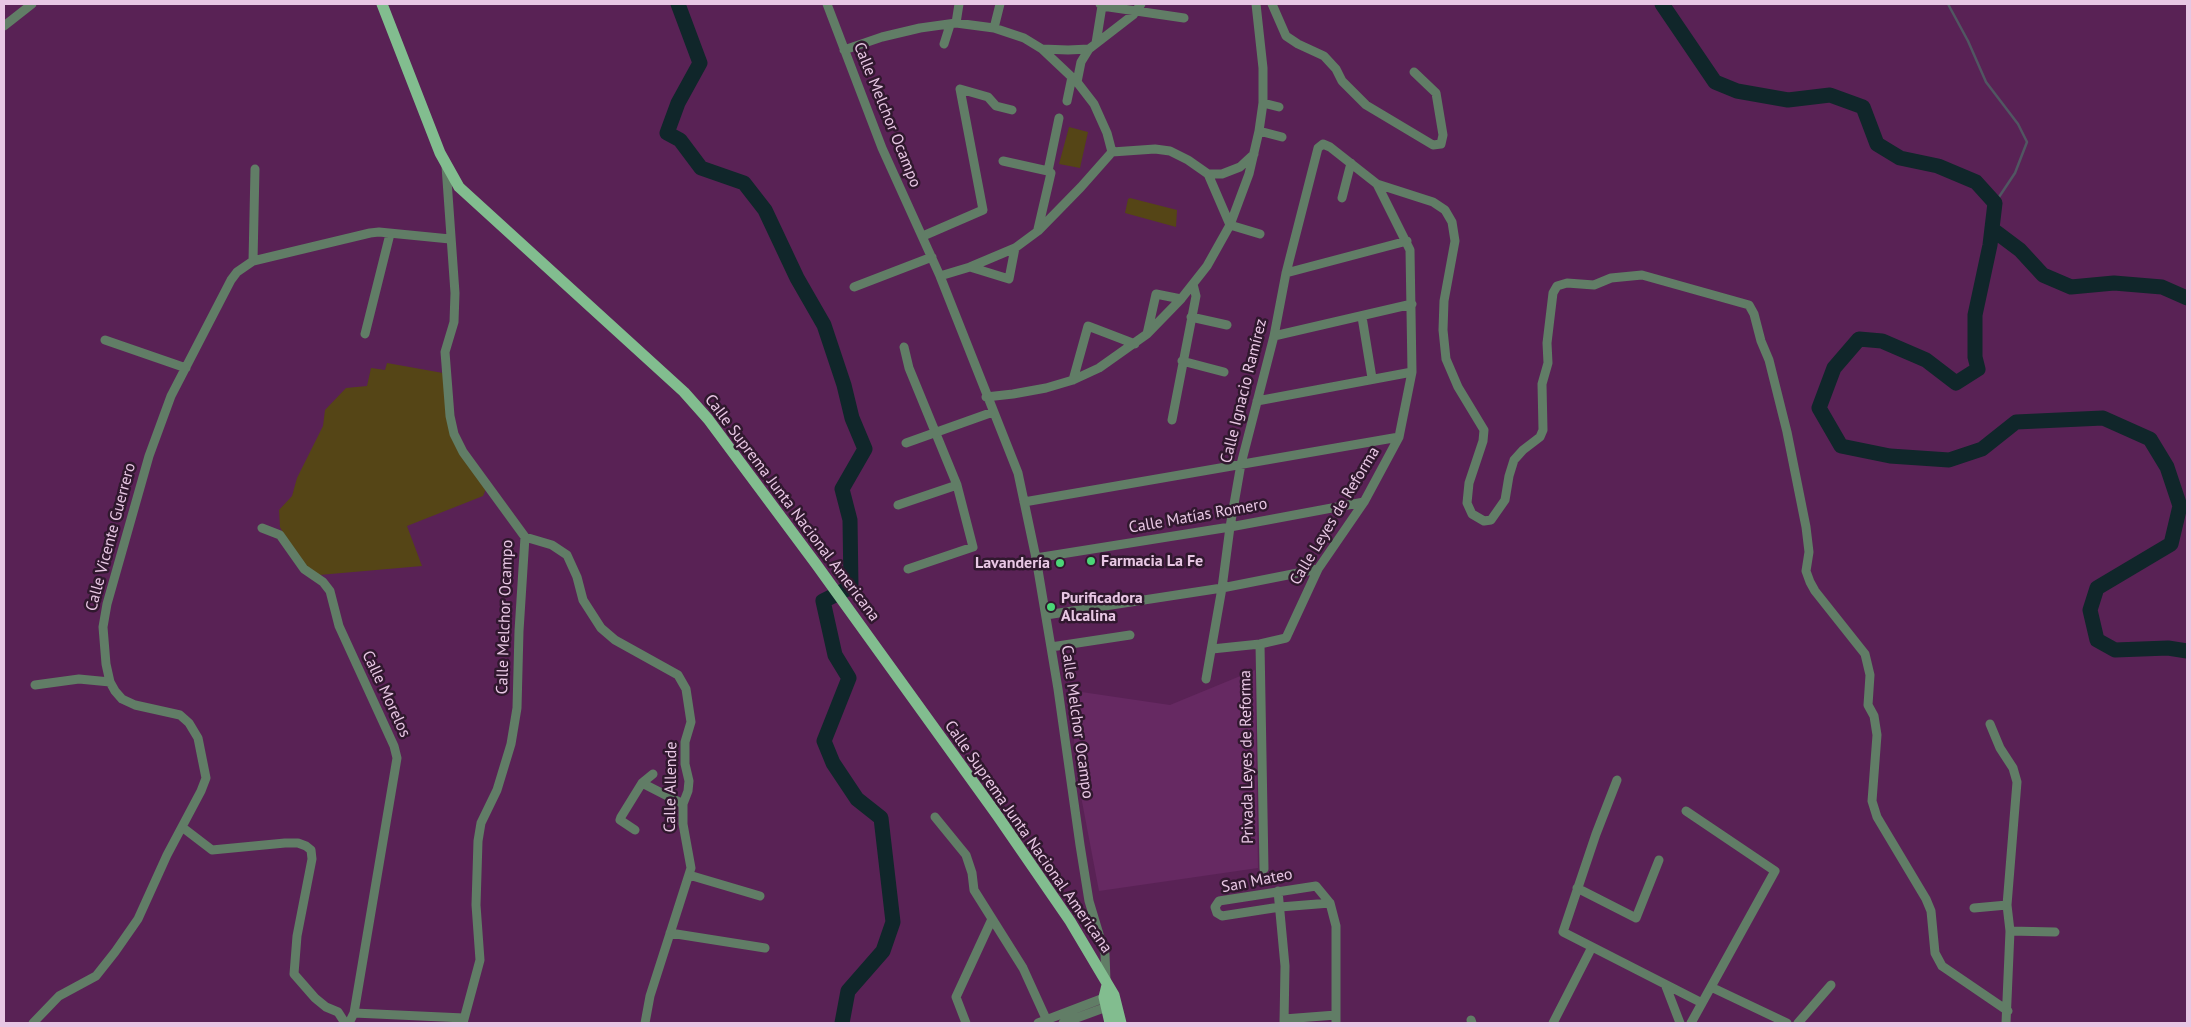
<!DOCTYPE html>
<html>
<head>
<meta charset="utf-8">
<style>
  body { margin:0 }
  #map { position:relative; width:2191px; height:1027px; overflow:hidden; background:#592255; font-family:"PT Sans",sans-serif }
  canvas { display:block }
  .frame { position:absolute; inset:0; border:5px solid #e8c7e4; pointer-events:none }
</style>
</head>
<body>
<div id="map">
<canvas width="2191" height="1027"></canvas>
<div class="frame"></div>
</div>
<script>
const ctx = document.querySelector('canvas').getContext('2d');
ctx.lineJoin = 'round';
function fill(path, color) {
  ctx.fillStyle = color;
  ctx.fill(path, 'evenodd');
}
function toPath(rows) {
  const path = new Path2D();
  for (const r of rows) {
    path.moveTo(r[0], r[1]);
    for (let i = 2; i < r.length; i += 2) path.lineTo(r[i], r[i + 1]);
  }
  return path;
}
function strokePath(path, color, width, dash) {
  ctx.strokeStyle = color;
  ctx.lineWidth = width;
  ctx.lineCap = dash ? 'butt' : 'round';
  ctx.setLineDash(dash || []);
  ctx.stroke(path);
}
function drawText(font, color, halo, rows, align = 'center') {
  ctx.font = font + ' "PT Sans",sans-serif';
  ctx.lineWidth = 5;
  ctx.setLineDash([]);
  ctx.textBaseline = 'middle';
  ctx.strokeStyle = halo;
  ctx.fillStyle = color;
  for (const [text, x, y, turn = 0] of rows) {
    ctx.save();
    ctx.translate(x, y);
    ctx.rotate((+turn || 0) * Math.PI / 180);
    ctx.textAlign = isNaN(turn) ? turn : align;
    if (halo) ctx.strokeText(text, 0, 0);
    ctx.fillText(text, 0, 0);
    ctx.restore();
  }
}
const built = toPath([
  [1255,670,1258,868,1099,891,1080,791,1068,690,1170,705]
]);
const green = toPath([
  [1069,127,1088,132,1080,168,1059,164],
  [1130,198,1177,210,1176,227,1125,213,1128,199],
  [387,363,443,373,446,415,486,489,483,496,407,526,422,566,319,575,306,567,286,538,280,527,279,510,292,496,297,478,323,426,325,410,346,388,367,386,371,368,385,370]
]);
const stream = toPath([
  [1948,4,1968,41,1986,82,2018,124,2027,142,2015,173,1995,203]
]);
const river = toPath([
  [678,4,700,63,678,103,667,133,680,140,701,168,744,183,765,210,797,278,824,325,844,385,852,418,865,449,842,489,850,520,851,587,823,601,835,655,849,678,824,741,833,763,857,799,881,818,893,922,883,951,848,991,842,1023],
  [1662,4,1715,82,1737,91,1788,100,1830,95,1863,107,1877,144,1900,158,1938,166,1976,182,1995,203,1990,245,1975,315,1975,357,1978,369,1956,383,1926,360,1882,341,1859,339,1834,368,1819,408,1841,446,1890,456,1949,460,1982,449,2016,422,2103,418,2150,439,2167,467,2180,506,2171,544,2097,588,2090,610,2097,640,2115,650,2168,648,2187,651],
  [1992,229,2020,250,2043,275,2071,287,2114,283,2162,287,2187,298]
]);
const minor = toPath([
  [827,4,882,148,940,276,1018,473,1036,558,1058,689,1080,845,1089,901,1105,954,1106,981],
  [1100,4,1102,6,1184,18],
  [1272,4,1286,36,1298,44,1324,56,1336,69,1342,81,1366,105,1433,145,1441,144,1443,135,1436,93,1414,72],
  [956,23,959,4],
  [4,26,32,4],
  [994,28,1000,4],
  [1096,43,1102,6],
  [944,44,950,25],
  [1042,49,1068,50,1089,49],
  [844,50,882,37,920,28,956,23,994,28,1024,38,1042,49,1077,82,1094,104,1107,133,1112,152],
  [1077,82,1081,62,1089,49,1133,15,1141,4],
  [1067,101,1072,77],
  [1263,103,1279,107],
  [1259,131,1282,137],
  [1003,161,1048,171,1051,173,1038,229],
  [446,166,455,293,454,322,445,352,450,416,454,434,463,452,525,537,519,631,517,708,511,744,497,790,481,823,478,841,476,905,480,960,463,1023],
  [1048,171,1059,118],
  [1208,174,1222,174,1240,167,1254,154],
  [1377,184,1433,202,1445,210,1452,222,1455,241,1444,301,1443,330,1446,359,1458,387,1484,430,1483,441,1469,483,1467,503,1472,514,1484,521,1491,520,1505,500,1509,476,1514,460,1523,450,1540,437,1543,430,1542,384,1548,363,1547,343,1553,293,1557,286,1567,283,1594,285,1611,278,1642,275,1749,305,1754,314,1761,341,1769,360,1787,432,1806,527,1809,552,1806,571,1810,582,1815,591,1865,654,1870,675,1868,705,1874,716,1877,735,1872,801,1877,817,1926,899,1931,911,1935,953,1942,966,2008,1011],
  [1342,198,1351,163],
  [1230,225,1260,234],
  [923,236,983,210,960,89,988,97,996,106,1012,110],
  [253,261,255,169],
  [970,267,1009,279,1015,248],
  [1286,273,1407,241],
  [940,276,970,267,1015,248,1038,231,1081,187,1112,152,1155,149,1170,151,1188,160,1208,174,1230,225],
  [854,287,932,257],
  [1191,317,1227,325],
  [1362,317,1372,378],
  [365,334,390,234],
  [1147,334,1156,294,1181,299],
  [1274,336,1412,304],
  [105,340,186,368],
  [904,347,909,368,957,485,973,547,908,569],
  [1182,361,1224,372],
  [1073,380,1088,326,1135,344],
  [986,397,1013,394,1046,388,1073,380,1099,368,1147,334,1181,299,1207,266,1230,225,1249,174,1259,131,1263,103,1263,68,1256,4],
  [1257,401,1412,372],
  [1172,420,1196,296,1193,284],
  [906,443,993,412],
  [1024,502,1399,437],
  [898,505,957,485],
  [262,528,280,535,304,569,323,582,330,591,339,626,394,746,397,758,354,1013,349,1023],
  [525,537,552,545,567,555,577,577,583,600,601,628,615,640,678,675,686,689,691,722,685,742,685,764,689,781,688,791,683,804,683,824,691,868,650,996,645,1023],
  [1036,558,1230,527,1364,502],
  [1046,615,1222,588,1318,569],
  [1260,644,1264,869],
  [1051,647,1130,635],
  [1206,679,1222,588,1230,527,1241,464,1274,336,1286,273,1318,148,1323,144,1330,147,1377,184,1410,250,1412,372,1399,437,1364,502,1318,569,1286,638,1260,644,1212,649],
  [35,685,79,679,110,682],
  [1990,724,2000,748,2013,768,2017,782,2007,905,2010,931,2006,1023],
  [1617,780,1596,834,1563,932,1702,1003],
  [642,783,683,804],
  [1686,811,1775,871,1691,1023],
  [935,817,966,855,972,873,974,890,1023,968,1048,1023],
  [182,827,212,850,285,843,298,843,306,846,311,850,312,859,297,936,294,974,315,998,326,1007,338,1012,345,1023],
  [635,830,620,820,621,817,642,783,653,774],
  [689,875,760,896],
  [1577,888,1636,918,1659,860],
  [1278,891,1285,966,1284,1023],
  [1330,903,1280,907,1222,916,1217,913,1215,907,1219,901,1316,886,1330,903,1336,926,1336,1023],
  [1974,908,2007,905],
  [2010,931,2055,932],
  [670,933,765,948],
  [1665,984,1680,1023],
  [1711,987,1787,1023],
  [354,1013,464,1018],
  [1284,1019,1336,1015],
  [1471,1020,1472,1023],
  [33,1023,59,996,96,976,115,952,138,919,167,855,201,791,206,778,198,738,189,723,180,715,135,705,122,699,115,691,110,682,106,664,103,627,107,604,149,456,171,396,231,280,237,272,253,261,370,233,379,232,450,239],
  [966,1023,956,997,992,919],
  [1038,1023,1109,996],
  [1063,1023,1112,1005],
  [1553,1023,1592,947],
  [1798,1023,1831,985]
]);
const major = toPath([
  [382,4,440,153,459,187,684,392,708,419,816,564,997,815,1070,921,1114,995,1121,1023],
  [1107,985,1104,997,1110,1023]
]);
const markers = [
  [1091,561,5,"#4bd677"],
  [1060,563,5,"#4bd677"],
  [1051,607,5,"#4bd677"]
];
const streetNames = [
  ["Calle Melchor Ocampo",887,115,68],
  ["Calle Ignacio Ramírez",1244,391,-76],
  ["Calle Suprema Junta Nacional Americana",792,508,53],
  ["Calle Matías Romero",1198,516,-10],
  ["Calle Leyes de Reforma",1335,516,-59],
  ["Calle Vicente Guerrero",111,537,-75],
  ["Calle Melchor Ocampo",505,617,-88],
  ["Calle Morelos",386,694,65],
  ["Calle Melchor Ocampo",1077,722,82],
  ["Privada Leyes de Reforma",1247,757,-91],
  ["Calle Allende",671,787,-89],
  ["Calle Suprema Junta Nacional Americana",1028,837,55],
  ["San Mateo",1257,881,-11]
];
const poiNames = [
  ["Farmacia La Fe",1101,561],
  ["Lavandería",1050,563,"right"],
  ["Purificadora",1061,598],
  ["Alcalina",1061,616]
];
fill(built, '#662962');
fill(green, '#554516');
strokePath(stream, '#515662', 2.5);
strokePath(river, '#10262a', 15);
strokePath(minor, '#617d66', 9);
strokePath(major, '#82bd8f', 11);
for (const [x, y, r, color] of markers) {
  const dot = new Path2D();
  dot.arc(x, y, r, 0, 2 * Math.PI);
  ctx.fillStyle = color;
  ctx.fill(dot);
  strokePath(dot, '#30182e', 2);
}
drawText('16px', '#e8c7e4', '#30182e', streetNames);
drawText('bold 16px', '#e8c7e4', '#30182e', poiNames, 'left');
</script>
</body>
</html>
